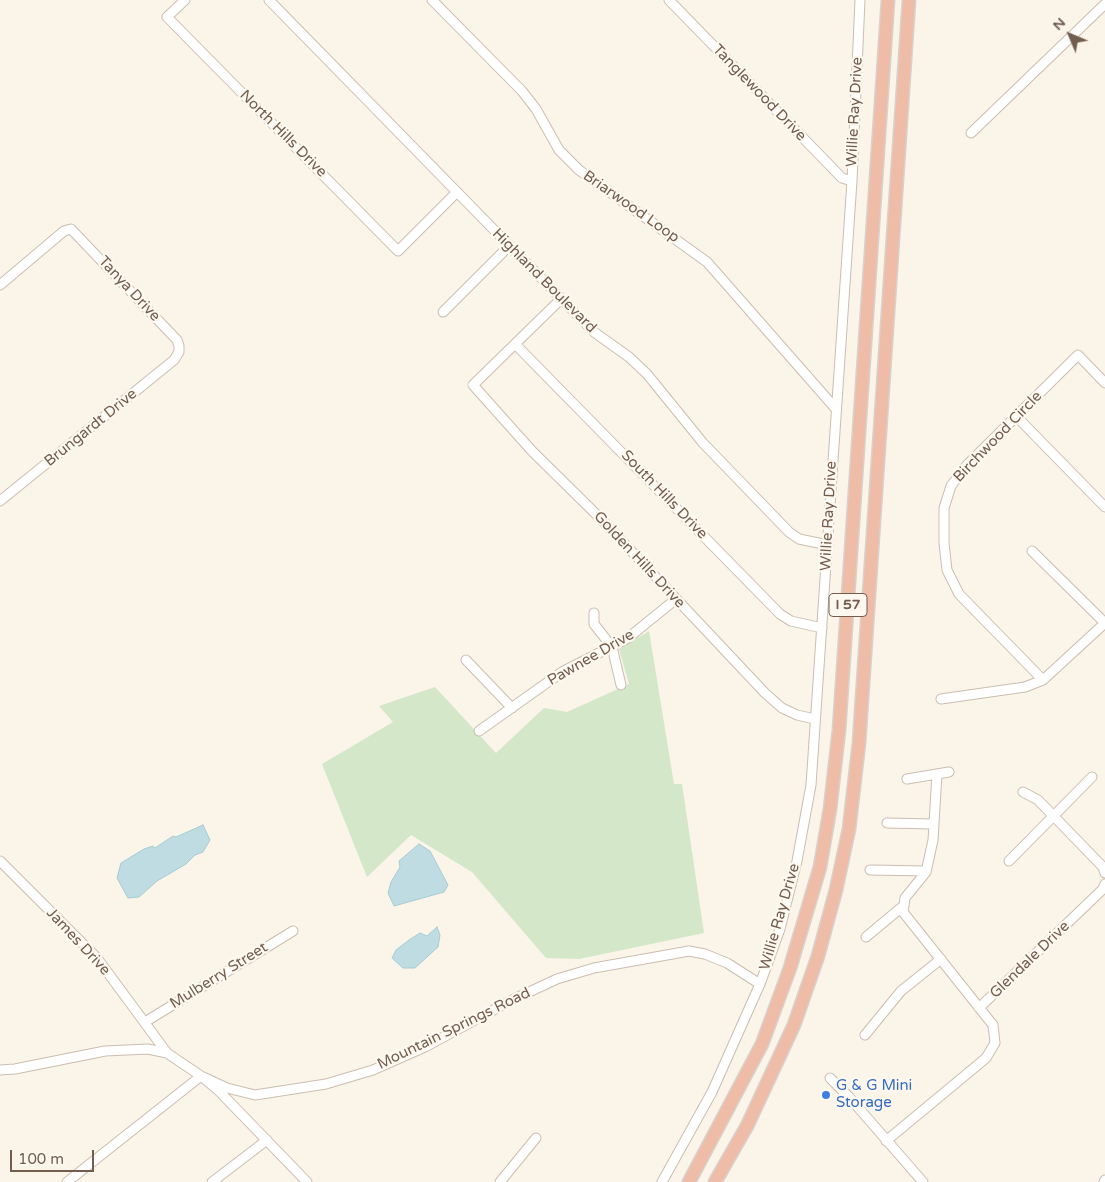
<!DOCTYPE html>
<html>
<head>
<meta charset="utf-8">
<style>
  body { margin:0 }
  #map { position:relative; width:1105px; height:1182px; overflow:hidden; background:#faf4e9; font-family:"Varela Round",sans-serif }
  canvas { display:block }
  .north { position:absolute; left:1045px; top:10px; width:50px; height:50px; -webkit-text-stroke:4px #fdf8ef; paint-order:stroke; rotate:315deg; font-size:14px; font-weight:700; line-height:20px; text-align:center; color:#735d4f }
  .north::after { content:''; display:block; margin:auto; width:18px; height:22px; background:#735d4f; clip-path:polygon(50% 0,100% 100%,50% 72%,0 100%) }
  .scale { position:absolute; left:10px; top:1150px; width:84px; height:22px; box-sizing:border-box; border:2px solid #735d4f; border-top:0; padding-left:6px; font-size:15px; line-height:18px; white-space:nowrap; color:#735d4f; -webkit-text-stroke:4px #fdf8ef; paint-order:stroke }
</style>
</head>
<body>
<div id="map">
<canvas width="1105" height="1182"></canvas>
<div class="north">N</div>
<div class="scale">100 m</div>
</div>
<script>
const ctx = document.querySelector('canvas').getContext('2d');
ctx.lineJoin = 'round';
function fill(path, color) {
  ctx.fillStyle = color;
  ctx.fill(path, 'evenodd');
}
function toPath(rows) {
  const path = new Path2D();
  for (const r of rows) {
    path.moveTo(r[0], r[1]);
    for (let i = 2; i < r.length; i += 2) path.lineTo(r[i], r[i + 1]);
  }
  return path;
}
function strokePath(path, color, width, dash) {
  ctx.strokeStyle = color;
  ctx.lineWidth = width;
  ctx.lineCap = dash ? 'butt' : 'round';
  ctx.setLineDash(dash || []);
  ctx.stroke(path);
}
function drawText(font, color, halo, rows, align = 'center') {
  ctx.font = font + ' "Varela Round",sans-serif';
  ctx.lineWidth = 4.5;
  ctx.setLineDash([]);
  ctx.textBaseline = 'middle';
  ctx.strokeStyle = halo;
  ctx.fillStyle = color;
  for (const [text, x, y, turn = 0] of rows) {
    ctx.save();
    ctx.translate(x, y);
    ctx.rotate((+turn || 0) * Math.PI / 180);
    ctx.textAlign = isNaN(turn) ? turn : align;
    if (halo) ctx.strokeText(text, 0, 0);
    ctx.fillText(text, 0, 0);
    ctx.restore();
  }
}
const green = toPath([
  [649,631,674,784,682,784,704,933,579,959,546,958,472,872,411,835,367,877,322,764,393,722,379,706,435,687,496,753,544,708,567,712,629,684,619,649]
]);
const water = toPath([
  [203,825,210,840,203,852,195,855,186,864,157,881,139,897,128,898,117,878,121,863,144,849,153,846,155,848,173,836,176,837,203,825],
  [419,844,430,851,448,885,444,892,394,906,388,893,391,882,400,867,399,861,419,844],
  [437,927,440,935,438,947,415,968,403,968,392,958,396,950,409,940,420,933,427,936,437,927]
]);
const minor = toPath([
  [185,0,167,17,398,251,457,192],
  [269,0,594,332,629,357,647,374,703,443,789,532,799,539,828,545],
  [432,0,522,91,536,109,559,150,579,170,707,262,836,409],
  [669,0,842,178,852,181],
  [971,133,1105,4],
  [0,285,64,231,71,229,177,340,179,346,179,352,174,360,0,501],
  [561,299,473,385,532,451,602,520,765,693,782,708,797,715,815,719],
  [443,312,509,246],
  [515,344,780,614,791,621,822,628],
  [1105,383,1078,355,966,466,951,486,944,508,944,543,947,570,959,594,1043,680,1105,623],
  [1016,416,1105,507],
  [1032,551,1105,623],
  [594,613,594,624,612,647,621,685],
  [466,660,512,708],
  [941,699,1025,687,1043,680],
  [479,731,562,672,628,638,676,599],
  [907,779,949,772],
  [1023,792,1038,800,1103,867,1105,873],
  [887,823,934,824],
  [0,861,97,958,167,1053],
  [1009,861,1092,777],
  [870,870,926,871],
  [866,937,902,907],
  [979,1008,1103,889,1105,884],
  [145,1022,293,931],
  [865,1035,901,991,941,959],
  [0,1070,15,1069,105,1051,148,1049,167,1053,201,1076,227,1088,255,1095,326,1084,373,1070,425,1047,512,1000,557,979,594,968,689,951,705,954,727,963,760,984],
  [830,1078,849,1097,923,1182],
  [886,1141,986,1058,995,1043,993,1025,903,912,905,898,926,872,933,840,937,774],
  [67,1182,201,1076,218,1090,307,1182],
  [212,1182,267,1140],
  [500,1182,536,1138],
  [662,1182,712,1092,760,984,780,929,797,861,811,785,852,181,860,0],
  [1104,1182,1105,1180]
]);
const highway = toPath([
  [689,1182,762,1044,790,968,820,867,830,809,839,730,888,0],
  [715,1182,747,1126,794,1025,818,956,836,890,849,829,859,743,909,0]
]);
const markers = [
  [826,1095,5,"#3f7fe0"]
];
const shields = [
  [848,605,38]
];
const shieldNames = [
  ["I 57",848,605]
];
const streetNames = [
  ["Tanglewood Drive",759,93,46],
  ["Willie Ray Drive",855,112,-87],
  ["North Hills Drive",283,134,45],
  ["Briarwood Loop",631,207,35],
  ["Highland Boulevard",544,281,45],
  ["Tanya Drive",129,289,47],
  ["Brungardt Drive",91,428,-39],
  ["Birchwood Circle",998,437,-46],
  ["South Hills Drive",664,495,46],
  ["Willie Ray Drive",829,516,-87],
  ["Golden Hills Drive",639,560,47],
  ["Pawnee Drive",591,658,-30],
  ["Willie Ray Drive",780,917,-74],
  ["James Drive",78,942,47],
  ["Glendale Drive",1030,960,-44],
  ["Mulberry Street",219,976,-32],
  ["Mountain Springs Road",454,1029,-26]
];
const shopNames = [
  ["G & G Mini",836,1086],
  ["Storage",836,1103]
];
fill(green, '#d4e7c9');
fill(water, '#bfdce2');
strokePath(water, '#a7cad3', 1);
strokePath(minor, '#ccbdb0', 11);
strokePath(highway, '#d8d2ce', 15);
strokePath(minor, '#fff', 9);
strokePath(highway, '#eebca7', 12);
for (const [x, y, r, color] of markers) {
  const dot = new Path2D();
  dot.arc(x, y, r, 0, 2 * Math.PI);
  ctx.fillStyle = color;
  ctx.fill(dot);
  strokePath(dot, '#fdf8ef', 2);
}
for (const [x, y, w] of shields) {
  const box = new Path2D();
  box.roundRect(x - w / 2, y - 11.5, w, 23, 4);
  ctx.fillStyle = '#fdf8ef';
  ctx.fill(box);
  strokePath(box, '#735d4f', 1);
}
drawText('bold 14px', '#735d4f', null, shieldNames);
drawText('15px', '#735d4f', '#fdf8ef', streetNames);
drawText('15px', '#366cbe', '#fdf8ef', shopNames, 'left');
</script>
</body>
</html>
